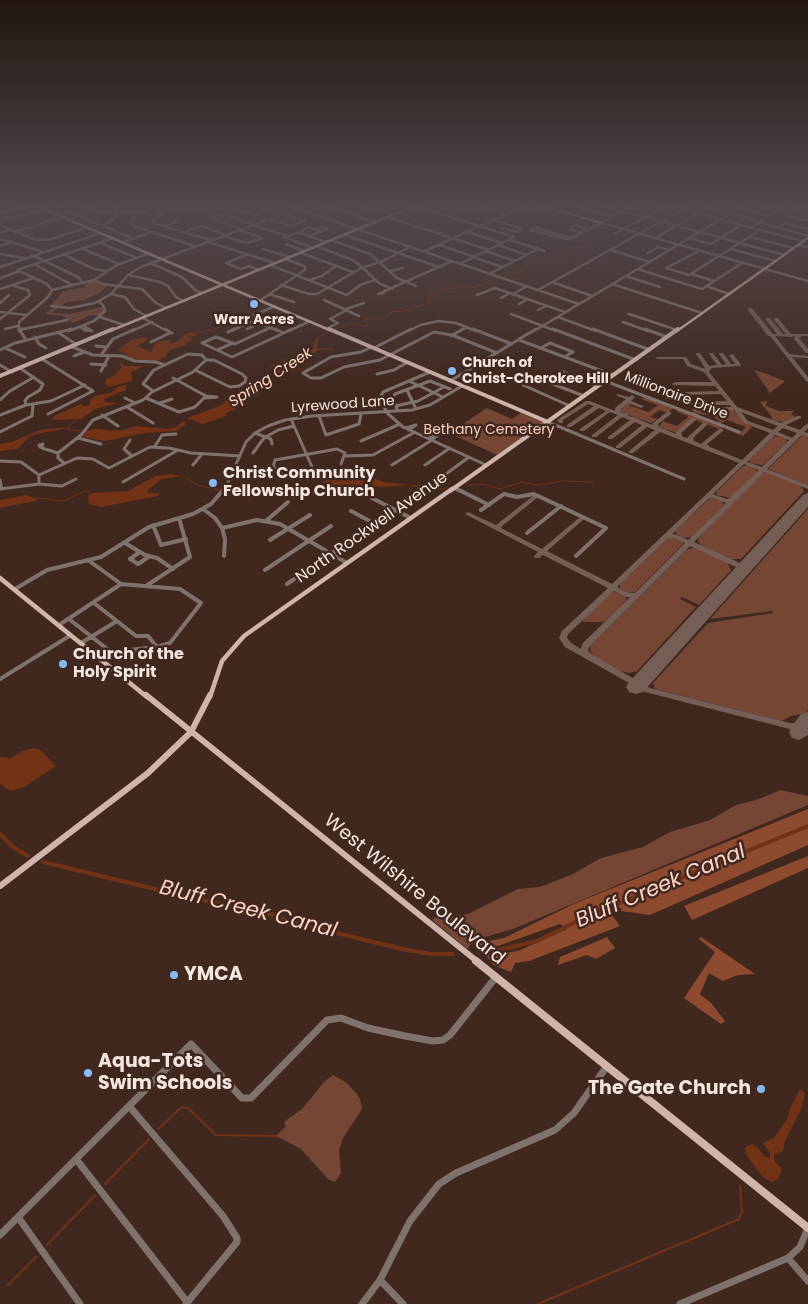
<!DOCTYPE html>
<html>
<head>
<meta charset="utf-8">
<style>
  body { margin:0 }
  canvas { display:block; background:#40281f }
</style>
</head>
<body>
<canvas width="808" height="1304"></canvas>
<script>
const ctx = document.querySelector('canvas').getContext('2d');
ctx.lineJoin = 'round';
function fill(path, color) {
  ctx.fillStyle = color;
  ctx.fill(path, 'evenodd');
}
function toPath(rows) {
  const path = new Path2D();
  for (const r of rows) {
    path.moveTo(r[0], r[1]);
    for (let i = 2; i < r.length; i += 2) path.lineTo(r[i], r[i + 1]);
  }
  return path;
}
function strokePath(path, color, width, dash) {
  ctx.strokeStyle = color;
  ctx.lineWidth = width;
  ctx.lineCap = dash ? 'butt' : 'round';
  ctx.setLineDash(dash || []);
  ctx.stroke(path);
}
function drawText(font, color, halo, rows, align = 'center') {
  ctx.font = font + ' Poppins,sans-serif';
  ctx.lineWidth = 5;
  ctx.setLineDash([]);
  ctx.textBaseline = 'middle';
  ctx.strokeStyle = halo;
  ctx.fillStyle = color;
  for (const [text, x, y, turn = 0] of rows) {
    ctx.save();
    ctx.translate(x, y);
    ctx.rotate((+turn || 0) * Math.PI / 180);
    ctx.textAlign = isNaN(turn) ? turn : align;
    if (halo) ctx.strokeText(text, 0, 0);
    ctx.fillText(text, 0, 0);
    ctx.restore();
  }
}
const green = toPath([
  [94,281,107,285,100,293,84,300,67,302,59,307,51,305,64,291,85,287,84,283],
  [54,307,58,308,52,313,68,314,104,307,104,311,100,316,90,315,74,323,62,316,45,314],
  [754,370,764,373,785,381,770,393],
  [644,397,673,408,668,413,659,410,650,417,658,419,651,423,620,412,619,409,627,403,631,404,628,407,631,406,648,412,658,405,641,399],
  [767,401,766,406,779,411,794,411,791,414,795,417,783,422,771,420,772,417,760,402],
  [487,408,512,419,521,413,543,422,497,455,449,433],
  [732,409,743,421,752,427,743,436,725,429,740,433,746,427,727,420,720,424,718,420,713,417,715,415,710,413,707,415,691,413,697,410],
  [678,410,723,427,723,428,719,429,693,419,676,433,659,427,663,421,677,426,687,418,688,416,676,411],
  [803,435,808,436,808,485,768,469],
  [774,436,785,438,787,442,763,465,750,463,749,460],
  [748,465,756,469,757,472,731,498,717,495,716,492,743,466],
  [762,473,768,473,801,486,804,491,741,559,729,559,701,545,698,541,699,537],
  [710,498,722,501,724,505,691,537,684,538,677,535,675,531],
  [808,509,808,710,806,713,791,716,782,721,655,689,653,683,708,623,773,613,772,611,710,619],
  [674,537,682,541,683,544,635,592,629,593,620,588,620,584,668,538],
  [692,548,699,549,727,561,731,570,699,605,682,597,680,599,696,607,637,671,629,673,620,671,593,656,590,650,591,645,686,550],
  [616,592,625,596,626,600,604,622,583,622,583,619,610,593],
  [781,790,808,796,808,805,513,929,485,937,472,943,467,949,432,920,441,913,449,917,468,914,518,889,540,887,573,874,601,858,643,847,670,832,710,820,736,805,756,800],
  [333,1075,347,1083,356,1093,360,1099,362,1109,343,1138,339,1150,341,1173,335,1182,328,1179,301,1149,276,1136,286,1126,284,1122,302,1109,324,1082]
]);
const forest = toPath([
  [808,809,808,845,650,915,621,911,621,908,610,912,620,926,529,961,515,963,511,972,493,965,486,955,518,951,567,929,560,924,481,952,473,944,504,938,576,903],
  [808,856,808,868,692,920,684,906],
  [607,937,615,948,596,959,587,955,558,965,560,957],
  [701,937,755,974,738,975,723,981,709,973,700,994,712,1004,725,1021,721,1024,684,998,715,952,699,939]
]);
const water = toPath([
  [328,331,330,331,319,338,316,348,321,349,308,357,310,359,302,360,293,371,279,374,270,366,313,349,315,340],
  [194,332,197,335,188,337,193,339,186,343,186,345,170,350,166,354,167,356,157,361,133,359,118,350,131,340,146,337,147,340,137,346,151,352,156,342,169,340,171,344,177,342,185,334],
  [120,360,124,366,144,366,131,372,132,381,110,387,105,385,106,379,114,376,121,368],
  [268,375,272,376,263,385,259,395,248,397,234,410,225,413,227,415,226,416,203,424,187,418,222,405,230,396,250,392],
  [126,385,126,390,104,399,105,402,118,403,95,409,81,419,52,420,54,416,81,404,83,406,88,406,91,402,90,400,97,395,111,393,117,387],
  [185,421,186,424,176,431,144,433,105,441,83,437,86,431,96,429,121,431,135,426,168,429,177,427,180,423],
  [59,428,69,428,41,433,30,436,17,449,0,451,0,444,12,442,40,430],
  [172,474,182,476,161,479,147,491,149,493,160,494,158,496,101,507,89,504,88,496,91,493,128,491,156,476],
  [361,474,384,482,410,485,380,487,365,485,335,495,326,489,324,485,325,478,345,480],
  [27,495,39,500,0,508,0,500],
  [34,748,39,749,56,766,24,787,11,791,7,789,0,784,0,757,11,758,22,751],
  [800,1089,805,1093,801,1109,785,1141,783,1151,774,1155,774,1160,782,1170,778,1179,772,1182,764,1178,755,1167,746,1154,745,1147,752,1144,757,1147,765,1157,770,1158,770,1153,763,1143,774,1138,788,1118,789,1111]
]);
const streamFar1 = toPath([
  [99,206,112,210,160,208],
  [503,277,524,270,527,263,569,255,574,247,589,246,596,237],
  [465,287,474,287,500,278],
  [97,290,104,286],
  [439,290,462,287],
  [72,319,102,310],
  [334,329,350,324,366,326,368,324,364,319,383,319,392,312,404,311,426,304,431,298,429,295,436,292],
  [197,332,213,330,222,325,223,323,214,319,218,315],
  [321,349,334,349],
  [297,369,303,369],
  [67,428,77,419],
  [68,429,80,431],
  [182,476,200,486,221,490],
  [410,485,445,489],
  [468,485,482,484,500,489,521,482,537,485,563,481,593,482],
  [226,491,296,487,308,494,335,495],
  [37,498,64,501,85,491,90,493],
  [250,500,251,494]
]);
const stream = toPath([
  [158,1129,182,1107,188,1108,216,1135,276,1136],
  [105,1184,149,1139],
  [47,1245,95,1195],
  [8,1285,36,1257],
  [538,1304,739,1219,742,1212,740,1186]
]);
const canal = toPath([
  [0,834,13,847,28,856],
  [43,862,192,898,274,915,287,921,402,949,431,954,453,954],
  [486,953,537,941,588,916,808,826]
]);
const taxiway = toPath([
  [748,308,752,308,773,334,777,334,766,320,766,318,770,318,783,334,786,334,774,320,774,318,778,318,791,334,808,334,808,336,802,336,799,338,808,349,808,353,806,353,794,339,794,338,795,336,791,337,775,336,789,354,808,356,808,358,792,357,808,377,808,382,806,381,770,336,768,336,748,310,748,308],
  [696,353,700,353,709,366,717,365,709,354,709,353,713,353,722,365,726,364,719,354,719,353,723,353,731,364,735,364,729,355,733,354,741,365,740,366,712,368,710,370,709,372,737,407,781,423,797,416,801,416,801,418,786,425,800,430,808,423,808,428,804,432,808,433,808,437,802,435,767,469,808,485,808,489,764,472,694,542,740,563,745,568,742,574,738,574,737,572,738,569,736,567,690,546,589,647,588,651,591,654,650,688,790,723,797,723,808,719,808,725,798,729,790,729,645,692,565,647,559,638,562,631,608,588,543,555,539,558,535,558,534,556,538,552,465,514,468,512,470,513,496,525,533,496,537,496,537,498,502,526,501,528,542,549,580,517,584,517,584,519,547,551,612,584,739,463,660,432,633,453,629,453,629,451,655,430,647,427,620,448,616,448,616,446,642,425,635,422,612,439,608,439,608,437,630,420,622,417,596,437,592,437,592,435,618,415,610,412,584,431,580,431,580,429,606,411,599,408,571,427,567,427,567,425,594,406,588,404,563,420,563,423,559,423,557,420,586,401,590,401,615,411,615,408,626,399,617,396,617,394,629,397,632,395,635,397,631,401,644,406,641,408,628,403,620,409,622,413,628,414,628,416,637,418,638,419,652,425,653,423,667,412,671,412,671,414,658,424,659,427,676,434,676,432,692,418,696,418,696,420,681,433,683,437,687,438,703,423,707,423,707,425,693,438,694,441,701,444,719,429,723,429,723,431,707,444,710,447,742,460,770,433,744,423,734,410,693,411,692,410,695,408,731,407,730,405,690,405,690,403,692,402,727,401,721,394,684,395,684,393,686,392,719,391,715,386,673,385,672,384,675,382,712,382,704,372,687,366,683,359,657,359,655,358,657,357,686,357,691,364,705,369,705,368,696,354,696,353],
  [741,412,778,426,773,430,748,421,741,412],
  [783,428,797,433,792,438,778,432,783,428],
  [775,435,789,440,762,467,747,462,775,435],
  [744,464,759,470,730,498,726,499,713,494,744,464],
  [709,498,712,498,726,503,688,540,677,535,672,534,709,498],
  [668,538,674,538,685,543,635,593,629,593,617,587,668,538],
  [614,591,626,597,630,597,582,644,581,649,571,643,567,638,568,634,614,591]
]);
const runway = toPath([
  [808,493,808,507,643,692,636,694,629,692,626,687,629,682,803,495,808,493],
  [808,712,808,735,799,740,792,738,789,732,792,726,801,714,808,712]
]);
const minorFar3 = toPath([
  [55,206,133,238],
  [86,206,104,213,145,213,153,217,153,223,211,240],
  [114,206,123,206],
  [289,206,579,304],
  [326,206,375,222],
  [416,206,514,237],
  [479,206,506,214],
  [574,206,612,217],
  [604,206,784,255],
  [667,206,803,241],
  [762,206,777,210],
  [794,206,808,209],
  [739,208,768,216],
  [0,213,32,206],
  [138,213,131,223,133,226,195,246],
  [224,214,253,224],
  [350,214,370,206],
  [730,214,808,236],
  [785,216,808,221],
  [387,217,489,250],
  [154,218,165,215,158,212],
  [212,218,237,209,291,226,305,221,282,214],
  [212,218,240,229],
  [798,219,808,212],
  [0,220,45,210],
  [494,220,523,229],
  [601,222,633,206],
  [0,225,36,240,52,239,88,227],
  [103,225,112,221,117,214],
  [253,225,285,235],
  [165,227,177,221],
  [779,227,785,223,808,229],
  [502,228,516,232,523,229],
  [536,228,571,238,565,239,531,230,536,228],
  [750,228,784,206],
  [187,231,202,226,226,235],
  [15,232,62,217],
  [467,232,502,243],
  [0,233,9,230],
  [300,233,326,242],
  [582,233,569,229,576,225,589,230],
  [614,234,666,206],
  [345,235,439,267],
  [223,236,247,243,262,238,238,230],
  [309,236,328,229,322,227,316,229],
  [751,237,793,248],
  [571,238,602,223,808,281],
  [655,238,711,206],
  [690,238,711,244,741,225],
  [0,239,44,252],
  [331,240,370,254,397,278,416,286],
  [510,240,545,251],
  [123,242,149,233],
  [208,242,275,263],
  [101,243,137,258],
  [286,244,304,251],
  [439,245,475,257],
  [498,245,526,255],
  [798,245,808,247],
  [0,246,9,243],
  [316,246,355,261,379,283,392,289],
  [313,248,284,237,301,232,308,227,321,231],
  [83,249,119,264],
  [263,249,290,257],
  [731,249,775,261],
  [610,250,650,262],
  [425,251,524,206],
  [486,251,514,261],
  [699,251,666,268,689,275,760,230],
  [301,253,353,272],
  [648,253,658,247,669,250],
  [0,254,25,258],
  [32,255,78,277,83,283],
  [65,255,94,269,106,271],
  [473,257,502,267],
  [150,263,182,277,195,290,202,293],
  [226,263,241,269,250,266,259,270],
  [226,263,246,255],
  [34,264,72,285],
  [460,264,514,237],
  [270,265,347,295,360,285,375,280],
  [0,267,101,233],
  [637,269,702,289,742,263],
  [17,270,47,284,52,290,48,297,19,322,19,331],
  [17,270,114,238],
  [390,271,403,268],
  [489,274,538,249],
  [691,274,714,281],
  [128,275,160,282,168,286,176,297,184,301],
  [626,276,660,287],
  [0,278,20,271],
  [94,280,102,284,142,289,156,303,166,308],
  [309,280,322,276,336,266],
  [552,282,592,296],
  [612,284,702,313],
  [281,285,309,294,317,294,361,268,383,261,410,247],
  [706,286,729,294],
  [0,289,34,278],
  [52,290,94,280,117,265,150,253],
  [538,290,689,206],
  [384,293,378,294,452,261],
  [111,294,125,297,134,309,146,316],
  [269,294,294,302],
  [513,294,527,286],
  [477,295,495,288,565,312],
  [501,298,510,293],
  [261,300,306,269,304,266,286,259],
  [324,300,359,316],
  [0,303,9,295],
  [519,304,528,299],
  [51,306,70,308,95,303,111,294,128,275,141,267,304,206],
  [275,306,248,318,278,331],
  [346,309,364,303],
  [538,310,546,306],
  [0,312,27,315],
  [511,314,556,331],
  [629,314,677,330],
  [100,317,124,325],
  [558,317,596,331],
  [143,318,167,331],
  [0,319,30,295,28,290,14,286],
  [623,322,648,331],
  [84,326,91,331],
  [80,327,86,331],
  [328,328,338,323,330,319,345,311],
  [5,329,18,326],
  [247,329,258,324],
  [19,330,67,320],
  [69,331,94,321,105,311,103,305,98,301],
  [132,331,152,322],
  [231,331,252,321],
  [264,331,272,327],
  [289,331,310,321],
  [409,331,420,325,439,321,456,323,476,331],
  [460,331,467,327],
  [534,331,743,206]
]);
const minorFar2 = toPath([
  [19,329,26,340],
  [84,329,92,331,89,329],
  [165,329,172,333],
  [267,329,235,344,216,337,202,343,232,357,284,333],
  [275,329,284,333,292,329],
  [473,329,512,344],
  [553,329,636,360],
  [593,329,650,350],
  [645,329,667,337],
  [19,330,22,329],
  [228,332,234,329],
  [59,333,77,345],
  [451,336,463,329],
  [35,337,39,344,46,348],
  [519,340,613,375],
  [151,342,170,333],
  [96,346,106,347],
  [72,347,93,355,122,356,135,361,156,362,165,365],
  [372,347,361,352,331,357,303,373,311,378,321,378,344,367,380,360,434,332,452,335,497,353],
  [5,348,25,357],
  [374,348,411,329],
  [541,348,550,343,573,352,564,357],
  [0,350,15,343,72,329],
  [217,350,231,344],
  [101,355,113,339,135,329],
  [74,356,84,352],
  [42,359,93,391],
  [91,364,106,365],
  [0,365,12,372],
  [20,368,43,384,40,390,28,397,25,401,26,405],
  [195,370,230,387,239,386,245,382,246,378,242,374,214,360,206,360],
  [101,371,109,356],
  [560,371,598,386],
  [430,372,383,392,380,398,387,413,403,427,486,465],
  [377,374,394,370,408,362],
  [173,378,206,396,217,397,205,398],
  [450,381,536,329],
  [605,381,739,432],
  [411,382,443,397],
  [407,390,416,409],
  [153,391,143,384,154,370,188,354,202,355,206,360],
  [125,398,135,403],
  [146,398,179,412,195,407,206,396],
  [0,400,10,391,34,377],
  [160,403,172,399],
  [396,406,418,401,444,387],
  [570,406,523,385,531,379,537,378,584,396],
  [127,407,153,423],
  [397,409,393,398,395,394,430,381,450,389],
  [48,414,93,391],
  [0,415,26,405,51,401,85,385],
  [102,415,118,426],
  [319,416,326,435,359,424,361,414],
  [291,419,312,467],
  [548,422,684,479],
  [406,428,416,425,409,430],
  [0,432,32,416,33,405],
  [255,433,271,439,272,444],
  [78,438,101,444],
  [428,438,438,435,431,440],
  [130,440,124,449,132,456],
  [361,441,400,424],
  [43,444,42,448,40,447,39,445,43,444],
  [155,446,162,435,176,434],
  [42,448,58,453],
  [169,448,191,453,240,456],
  [253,453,264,438,278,430,294,426],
  [344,456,373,455,415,432],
  [0,461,21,462,39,475,39,484],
  [64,463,58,458,58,453,81,435,93,420,143,400,152,392,193,372,206,360],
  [193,465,202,454],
  [392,465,432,440],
  [425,465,450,448],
  [286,474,273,467,275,460,337,449,345,453,341,464],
  [39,475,77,458,93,459,109,468,150,447,167,448],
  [0,480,2,489],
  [438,480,469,457],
  [123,482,178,450],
  [454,488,459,491],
  [0,489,39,484,62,486,76,479],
  [224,491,246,442,255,433,268,426,285,420,312,416,412,410,430,405,462,386]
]);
const minorFar1 = toPath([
  [457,489,489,505],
  [372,498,411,518],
  [203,509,215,518,222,528,225,539,224,556],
  [481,510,504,494,517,497,534,494,606,528,576,556],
  [351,511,375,524,416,496],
  [267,520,288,502],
  [153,525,161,545,186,539],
  [222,528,257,520,280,524,347,563],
  [527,533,561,506],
  [270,540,310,515],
  [125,543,145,555,157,558,173,569],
  [140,552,130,559,138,564,150,556],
  [265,570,331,526],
  [287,584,353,539],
  [146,586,190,557,179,518],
  [15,589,47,570,101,557,149,527,193,514,211,504,224,489],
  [94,603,136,636,148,636,157,647],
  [69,619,111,652,157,647,170,643,201,603,180,589,121,584,88,560],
  [59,625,121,584],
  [81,643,117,621],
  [0,679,71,635]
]);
const minor = toPath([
  [129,1106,223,1216,237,1238,237,1242,186,1304],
  [76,1159,187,1302],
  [18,1217,80,1304],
  [0,1235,191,1044,242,1098,251,1098,327,1020,341,1018,368,1028,405,1036,433,1041,443,1040,450,1035,496,977],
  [788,1258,808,1281],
  [380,1280,403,1304],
  [362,1304,380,1280,410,1221,439,1184,456,1173,555,1130,574,1113,607,1066],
  [680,1304,788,1258,800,1247,808,1228]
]);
const majorFar4 = toPath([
  [36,206,332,331],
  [542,206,602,223],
  [110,331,414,206],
  [677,331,808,238]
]);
const majorFar3 = toPath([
  [329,329,548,422],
  [0,376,113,329],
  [450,491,678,329]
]);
const majorFar2 = toPath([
  [0,578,147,697],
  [210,697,222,661,244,636,452,489]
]);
const majorFar1 = toPath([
  [146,695,478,962],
  [0,886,148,773,191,732,210,695]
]);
const major = toPath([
  [476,961,808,1228]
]);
const markers = [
  [254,304,5,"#85bbfb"],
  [452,371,5,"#85bbfb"],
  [213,483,5,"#85bbfb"],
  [63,664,5,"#85bbfb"],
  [174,975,5,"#85bbfb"],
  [88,1073,5,"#85bbfb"],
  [761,1089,5,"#85bbfb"]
];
const farPoinames = [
  ["Warr Acres",254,320],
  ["Church of",462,363,"left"],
  ["Christ-Cherokee Hill",462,379,"left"]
];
const farStreetnames = [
  ["Millionaire Drive",676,396,21],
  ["Lyrewood Lane",343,405,-4]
];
const farParknames = [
  ["Bethany Cemetery",489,430]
];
const farWaternames = [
  ["Spring Creek",271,378,-33]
];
const poiNames = [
  ["Christ Community",223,474],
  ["Fellowship Church",223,492],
  ["Church of the",73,655],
  ["Holy Spirit",73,673]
];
const streetNames = [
  ["North Rockwell Avenue",372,528,-35]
];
const nearStreetnames = [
  ["West Wilshire Boulevard",414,890,39]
];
const nearPoinames = [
  ["YMCA",184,975],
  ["Aqua-Tots",98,1062],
  ["Swim Schools",98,1084],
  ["The Gate Church",751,1089,"right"]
];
const nearWaternames = [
  ["Bluff Creek Canal",661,887,-23],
  ["Bluff Creek Canal",248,910,14]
];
fill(green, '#744633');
fill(forest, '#8e4a2e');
fill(water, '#723215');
strokePath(streamFar1, '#723215', 1);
strokePath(stream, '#723215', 2);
strokePath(canal, '#723215', 4);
fill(taxiway, '#745e55');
fill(runway, '#745e55');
strokePath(minorFar3, '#7f726d', 2.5);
strokePath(minorFar2, '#7f726d', 3);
strokePath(minorFar1, '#7f726d', 4);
strokePath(minor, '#7f726d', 7);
strokePath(majorFar4, '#ceb4aa', 2.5);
strokePath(majorFar3, '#ceb4aa', 4);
strokePath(majorFar2, '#ceb4aa', 4.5);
strokePath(majorFar1, '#ceb4aa', 6);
strokePath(major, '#ceb4aa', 8);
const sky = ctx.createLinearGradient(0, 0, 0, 389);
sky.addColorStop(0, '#231611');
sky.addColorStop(0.53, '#53484d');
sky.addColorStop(1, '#53484d00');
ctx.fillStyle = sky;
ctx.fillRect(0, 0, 808, 389);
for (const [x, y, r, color] of markers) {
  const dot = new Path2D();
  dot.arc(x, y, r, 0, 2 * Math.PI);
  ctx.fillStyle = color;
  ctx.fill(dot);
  strokePath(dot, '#40281f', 2);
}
drawText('bold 14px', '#f7e7e0', '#40281f', farPoinames);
drawText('14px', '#f7e7e0', '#40281f', farStreetnames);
drawText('14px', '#f8cfbe', '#40281f', farParknames);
drawText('italic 15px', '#ffd5c5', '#40281f', farWaternames);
drawText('bold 16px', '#f7e7e0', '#40281f', poiNames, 'left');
drawText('16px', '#f7e7e0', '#40281f', streetNames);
drawText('19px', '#f7e7e0', '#40281f', nearStreetnames);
drawText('bold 19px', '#f7e7e0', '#40281f', nearPoinames, 'left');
drawText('italic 21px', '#ffd5c5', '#40281f', nearWaternames);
</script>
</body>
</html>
